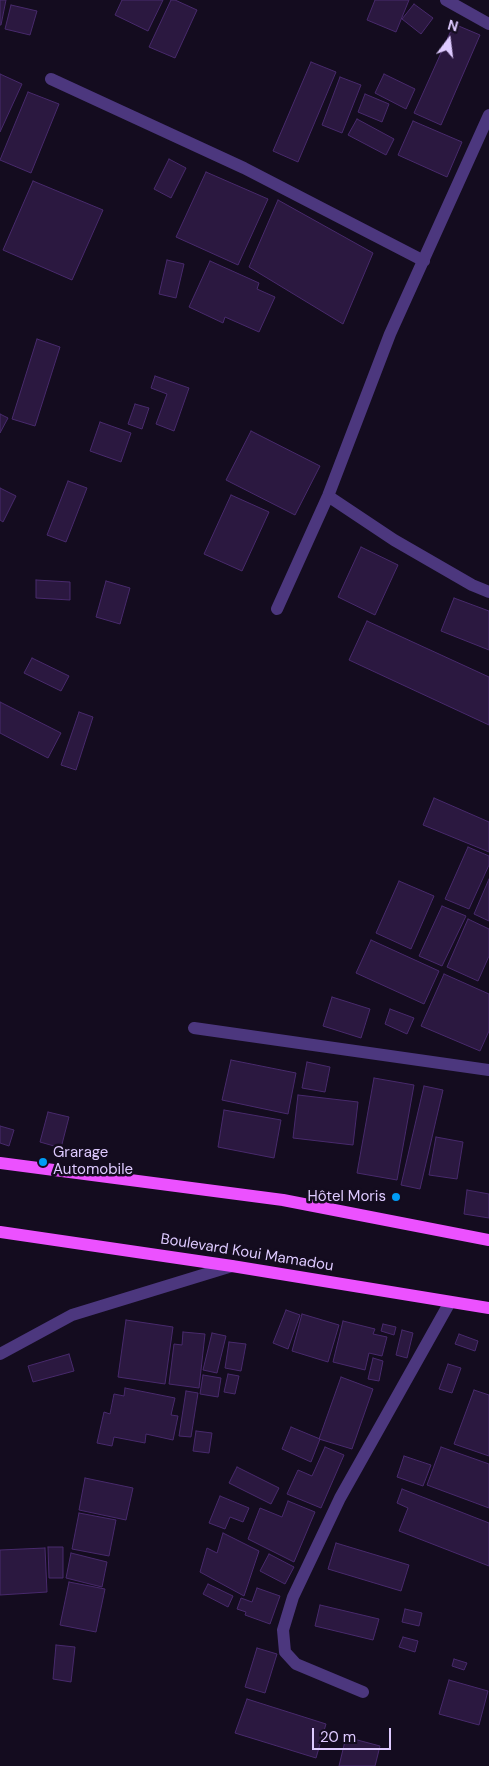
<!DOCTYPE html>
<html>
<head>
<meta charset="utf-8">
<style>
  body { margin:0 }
  #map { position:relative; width:489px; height:1766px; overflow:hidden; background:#140c1f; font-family:"DM Sans",sans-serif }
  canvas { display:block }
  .north { position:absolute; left:424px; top:15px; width:50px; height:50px; -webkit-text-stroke:4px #140c1f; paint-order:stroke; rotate:15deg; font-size:14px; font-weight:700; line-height:20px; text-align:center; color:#decaff }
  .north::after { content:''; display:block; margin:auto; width:18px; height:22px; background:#decaff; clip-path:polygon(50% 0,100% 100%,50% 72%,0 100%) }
  .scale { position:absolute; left:312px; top:1728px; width:79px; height:22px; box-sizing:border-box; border:2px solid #decaff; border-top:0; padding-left:6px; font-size:15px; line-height:18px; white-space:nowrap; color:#decaff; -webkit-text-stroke:4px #140c1f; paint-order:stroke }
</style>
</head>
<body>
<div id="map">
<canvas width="489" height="1766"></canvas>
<div class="north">N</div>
<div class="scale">20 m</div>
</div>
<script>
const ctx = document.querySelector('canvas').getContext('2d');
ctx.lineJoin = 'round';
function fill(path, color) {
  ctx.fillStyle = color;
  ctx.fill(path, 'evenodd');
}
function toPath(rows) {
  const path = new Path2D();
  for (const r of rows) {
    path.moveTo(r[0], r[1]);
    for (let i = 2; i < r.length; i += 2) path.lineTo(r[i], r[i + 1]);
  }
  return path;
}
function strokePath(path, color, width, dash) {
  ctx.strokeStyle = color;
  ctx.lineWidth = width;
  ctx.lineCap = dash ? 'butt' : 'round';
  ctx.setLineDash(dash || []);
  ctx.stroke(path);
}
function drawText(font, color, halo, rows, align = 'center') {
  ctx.font = font + ' "DM Sans",sans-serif';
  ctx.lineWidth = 5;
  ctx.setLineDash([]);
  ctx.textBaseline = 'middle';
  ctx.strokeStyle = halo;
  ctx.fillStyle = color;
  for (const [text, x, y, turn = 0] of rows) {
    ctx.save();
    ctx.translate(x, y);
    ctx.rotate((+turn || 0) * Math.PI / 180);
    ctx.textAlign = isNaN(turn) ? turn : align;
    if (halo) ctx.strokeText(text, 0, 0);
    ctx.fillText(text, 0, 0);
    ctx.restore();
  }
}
const building = toPath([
  [0,0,6,0,1,25,0,25,0,0],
  [122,0,163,0,148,31,115,15,122,0],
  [171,0,175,0,197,10,175,58,149,47,171,0],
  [375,0,409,0,396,32,367,20,375,0],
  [414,4,433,18,421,34,402,19,414,4],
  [11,5,37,11,30,35,5,29,11,5],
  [454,24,480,35,441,125,414,113,454,24],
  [311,62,336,72,298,162,273,151,311,62],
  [0,74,22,84,0,132,0,74],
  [384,74,415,89,406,109,375,93,384,74],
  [340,77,361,85,342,133,322,125,340,77],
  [28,92,59,104,31,173,0,160,28,92],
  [365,94,389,104,382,122,358,112,365,94],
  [357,119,394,139,386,155,348,135,357,119],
  [413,121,462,142,447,177,398,155,413,121],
  [169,159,186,168,171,198,154,189,169,159],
  [206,172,268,199,238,265,176,237,206,172],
  [33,181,103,210,72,280,3,250,33,181],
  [278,200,373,253,343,324,249,267,278,200],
  [167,260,184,264,176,298,159,294,167,260],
  [210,261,259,283,257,289,275,297,259,332,225,317,223,323,189,307,210,261],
  [37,339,60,347,35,426,12,419,37,339],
  [155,376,189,388,174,431,156,424,167,394,151,388,155,376],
  [135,404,149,408,142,429,128,424,135,404],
  [0,414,8,418,0,433,0,414],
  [100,422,131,433,121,462,90,451,100,422],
  [251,431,320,466,295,515,226,480,251,431],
  [68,481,87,488,66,542,47,535,68,481],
  [0,488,16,496,3,522,0,520,0,488],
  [231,495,269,512,242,571,204,554,231,495],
  [361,547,398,565,375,615,338,597,361,547],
  [36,580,70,582,70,600,36,598,36,580],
  [106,581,130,588,120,624,96,617,106,581],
  [454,598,489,611,489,650,441,631,454,598],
  [367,621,489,677,489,725,349,660,367,621],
  [32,658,69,676,61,691,24,673,32,658],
  [0,702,61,733,48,758,0,733,0,702],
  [79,712,93,717,76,770,61,765,79,712],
  [434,798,489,822,489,852,423,825,434,798],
  [468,847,489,856,489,865,469,909,445,899,468,847],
  [489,879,489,921,474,914,489,879],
  [399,881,434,896,411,949,376,933,399,881],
  [442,906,466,916,442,966,419,956,442,906],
  [468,919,489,929,489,956,478,981,447,967,468,919],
  [371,940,439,971,424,1004,356,973,371,940],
  [444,974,489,994,489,1031,480,1051,421,1026,444,974],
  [332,997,370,1009,361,1038,323,1026,332,997],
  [390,1009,414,1018,407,1034,385,1024,390,1009],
  [231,1060,296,1073,288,1114,222,1100,231,1060],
  [307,1062,330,1067,325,1092,302,1088,307,1062],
  [374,1078,414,1085,397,1180,357,1173,374,1078],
  [424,1086,443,1090,420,1189,401,1185,424,1086],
  [298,1095,358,1102,353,1145,293,1138,298,1095],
  [224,1110,281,1120,274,1158,218,1147,224,1110],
  [48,1112,69,1117,61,1148,40,1142,48,1112],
  [0,1126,14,1130,9,1146,0,1143,0,1126],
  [436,1137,463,1142,457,1179,429,1175,436,1137],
  [467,1190,489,1194,489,1218,464,1214,467,1190],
  [286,1310,300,1315,288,1349,273,1343,286,1310],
  [302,1314,339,1325,328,1362,292,1351,302,1314],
  [126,1320,173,1327,165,1384,118,1377,126,1320],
  [343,1321,375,1329,373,1334,387,1337,382,1356,369,1353,365,1370,333,1362,343,1321],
  [383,1324,396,1327,394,1335,381,1331,383,1324],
  [402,1330,413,1333,407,1358,396,1355,402,1330],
  [183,1332,205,1334,199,1388,169,1384,174,1344,182,1345,183,1332],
  [212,1333,226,1336,217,1373,203,1370,212,1333],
  [459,1334,478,1341,475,1351,455,1344,459,1334],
  [229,1342,246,1344,241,1371,225,1368,229,1342],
  [69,1354,74,1371,33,1382,28,1366,69,1354],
  [373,1358,383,1361,379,1381,368,1379,373,1358],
  [448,1364,461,1368,452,1393,439,1389,448,1364],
  [228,1374,239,1376,235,1394,224,1392,228,1374],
  [203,1375,221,1378,218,1397,200,1394,203,1375],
  [341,1377,373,1389,352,1449,319,1439,341,1377],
  [125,1388,175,1398,171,1415,178,1416,173,1440,146,1434,145,1443,114,1437,112,1446,97,1443,104,1412,110,1414,114,1394,124,1396,125,1388],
  [474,1390,489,1395,489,1456,454,1444,474,1390],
  [186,1391,198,1393,191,1437,179,1436,186,1391],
  [291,1427,320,1439,311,1462,282,1449,291,1427],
  [196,1431,212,1433,209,1453,193,1451,196,1431],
  [325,1447,344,1455,321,1508,287,1494,298,1470,312,1476,325,1447],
  [441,1447,489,1464,489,1508,427,1485,441,1447],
  [404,1456,431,1465,423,1486,397,1477,404,1456],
  [237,1467,279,1488,271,1504,229,1483,237,1467],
  [85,1478,133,1488,126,1520,79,1510,85,1478],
  [402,1489,489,1523,489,1566,399,1531,408,1508,397,1503,402,1489],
  [220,1496,249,1508,243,1522,230,1517,225,1529,209,1523,220,1496],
  [288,1501,315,1512,294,1562,248,1539,260,1508,282,1517,288,1501],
  [79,1513,116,1520,109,1556,72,1549,79,1513],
  [223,1533,259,1551,244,1596,200,1572,207,1548,217,1553,223,1533],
  [336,1543,409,1565,401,1591,328,1569,336,1543],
  [48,1547,63,1547,63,1578,49,1578,48,1547],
  [45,1548,47,1592,0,1595,0,1550,45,1548],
  [71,1553,107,1562,102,1587,66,1578,71,1553],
  [269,1554,294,1567,285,1584,260,1571,269,1554],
  [69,1582,105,1589,96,1632,60,1625,69,1582],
  [208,1584,233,1596,228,1607,203,1594,208,1584],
  [257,1588,280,1596,270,1624,245,1615,246,1612,237,1609,241,1598,252,1602,257,1588],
  [320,1605,379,1619,373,1640,315,1626,320,1605],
  [405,1609,422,1613,419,1626,402,1622,405,1609],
  [403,1637,418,1641,415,1652,399,1647,403,1637],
  [56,1645,75,1647,71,1682,53,1679,56,1645],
  [257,1648,277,1654,265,1693,245,1687,257,1648],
  [454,1659,467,1663,464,1670,452,1666,454,1659],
  [449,1680,488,1691,479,1725,439,1714,449,1680],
  [247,1699,326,1724,316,1758,235,1733,247,1699],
  [346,1737,380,1746,375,1766,339,1766,346,1737]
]);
const minor = toPath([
  [446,0,489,24],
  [51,79,244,168,424,261],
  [328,496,394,540,472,585,489,592],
  [277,609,328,496,390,334,489,115],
  [194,1028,489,1070],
  [0,1354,72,1315,232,1266],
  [363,1692,296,1664,285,1652,283,1630,293,1597,340,1498,450,1302]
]);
const primary = toPath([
  [0,1163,283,1200,489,1240],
  [0,1232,232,1266,489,1308]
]);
const markers = [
  [43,1162,5,"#009cf5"],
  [396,1197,5,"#009cf5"]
];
const poiNames = [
  ["Grarage",53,1153],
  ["Automobile",53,1170],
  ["Hôtel Moris",386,1197,"right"]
];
const streetNames = [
  ["Boulevard Koui Mamadou",247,1253,9]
];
fill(building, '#2b1840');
strokePath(building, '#482a6c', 1);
strokePath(minor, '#4c377e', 12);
strokePath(primary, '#ec51ff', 12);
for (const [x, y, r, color] of markers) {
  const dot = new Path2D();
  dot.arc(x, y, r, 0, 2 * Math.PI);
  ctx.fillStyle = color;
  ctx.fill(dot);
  strokePath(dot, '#140c1f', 2);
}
drawText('15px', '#decaff', '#140c1f', poiNames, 'left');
drawText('15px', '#decaff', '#140c1f', streetNames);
</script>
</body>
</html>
